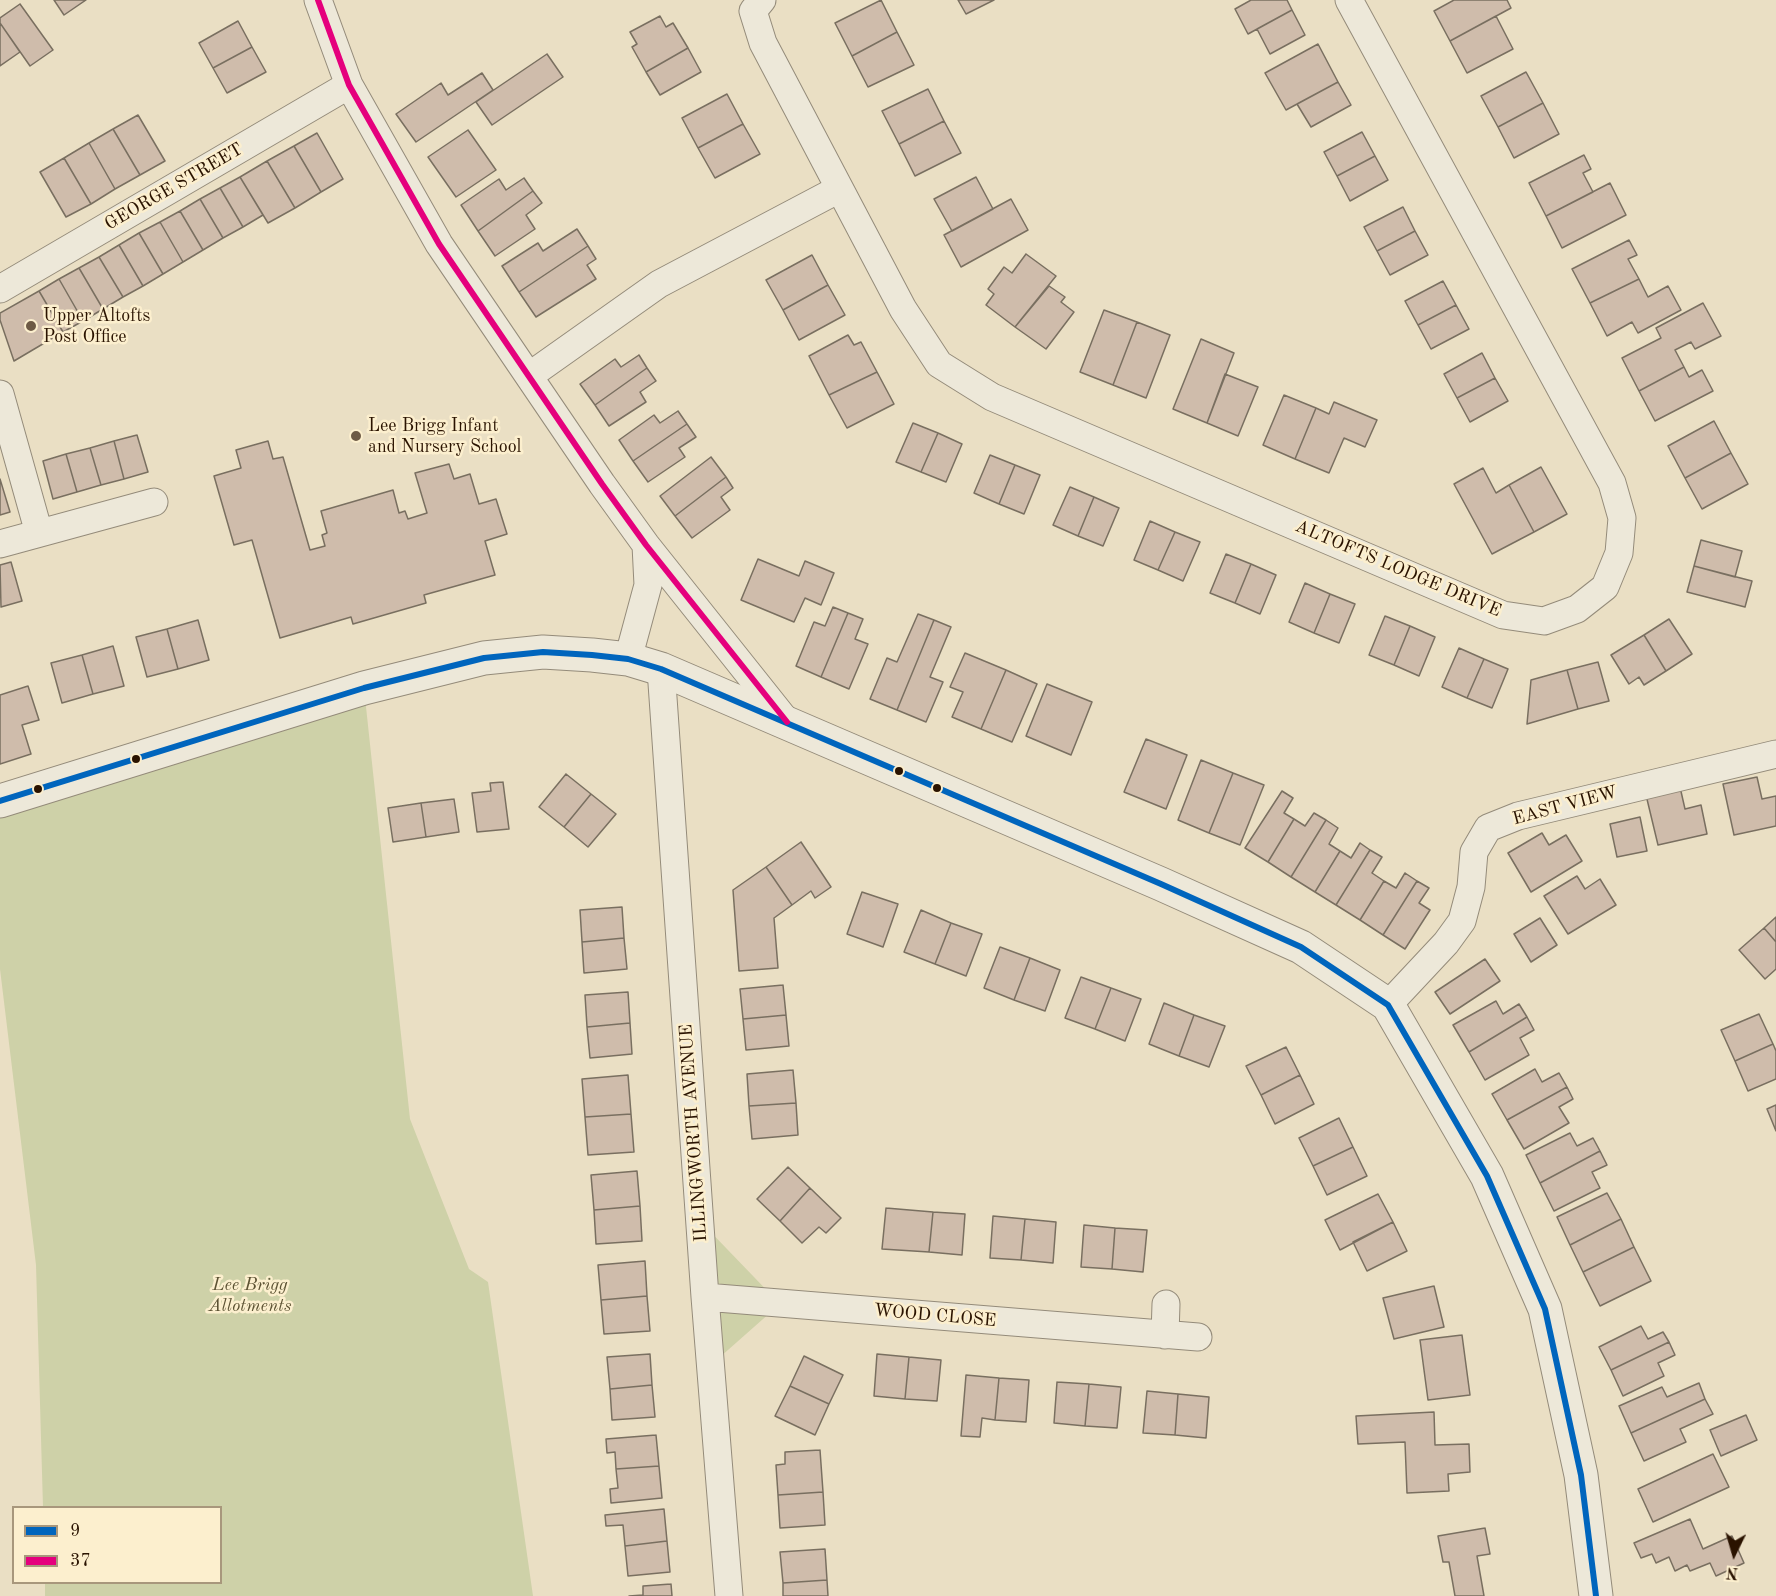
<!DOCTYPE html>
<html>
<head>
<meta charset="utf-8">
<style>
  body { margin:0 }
  #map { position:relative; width:1776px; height:1596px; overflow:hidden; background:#eadfc4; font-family:"Old Standard TT",serif }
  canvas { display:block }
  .legend { position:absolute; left:12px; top:1506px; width:210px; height:78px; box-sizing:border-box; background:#fcefce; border:2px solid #a8977c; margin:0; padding:8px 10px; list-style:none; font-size:18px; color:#2a1300 }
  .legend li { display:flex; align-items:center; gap:12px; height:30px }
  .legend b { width:30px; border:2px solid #a8977c }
  .north { position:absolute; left:1704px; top:1524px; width:60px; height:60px; -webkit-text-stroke:4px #fcefce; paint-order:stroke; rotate:185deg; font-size:16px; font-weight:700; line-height:24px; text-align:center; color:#2a1300 }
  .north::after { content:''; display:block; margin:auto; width:21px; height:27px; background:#2a1300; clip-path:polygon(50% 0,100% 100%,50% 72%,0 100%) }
</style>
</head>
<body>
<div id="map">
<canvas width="1776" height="1596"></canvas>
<ul class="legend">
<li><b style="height:8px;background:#0065bd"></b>9</li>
<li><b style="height:8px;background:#e5007d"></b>37</li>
</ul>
<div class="north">N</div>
</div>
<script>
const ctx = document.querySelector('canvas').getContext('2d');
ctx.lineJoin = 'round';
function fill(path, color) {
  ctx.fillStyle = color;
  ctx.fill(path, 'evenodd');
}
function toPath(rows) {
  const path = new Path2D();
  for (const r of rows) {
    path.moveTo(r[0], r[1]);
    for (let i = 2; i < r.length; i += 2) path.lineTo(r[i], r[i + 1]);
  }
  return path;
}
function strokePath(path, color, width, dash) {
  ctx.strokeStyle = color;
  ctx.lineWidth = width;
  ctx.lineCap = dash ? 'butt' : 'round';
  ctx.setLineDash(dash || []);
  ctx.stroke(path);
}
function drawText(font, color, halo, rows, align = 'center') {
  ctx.font = font + ' "Old Standard TT",serif';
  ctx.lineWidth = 5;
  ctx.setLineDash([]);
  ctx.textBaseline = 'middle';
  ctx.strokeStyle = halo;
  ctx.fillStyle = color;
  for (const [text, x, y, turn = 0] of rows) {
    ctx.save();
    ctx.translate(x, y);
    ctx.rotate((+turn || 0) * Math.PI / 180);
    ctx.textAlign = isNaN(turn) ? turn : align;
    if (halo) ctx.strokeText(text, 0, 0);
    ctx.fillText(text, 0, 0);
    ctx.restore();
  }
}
const green = toPath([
  [364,688,410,1119,469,1269,488,1282,533,1596,45,1596,45,1583,220,1582,220,1508,43,1507,36,1265,0,969,0,801],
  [700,1221,780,1304,711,1365]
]);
const building = toPath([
  [54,0,86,0,64,15,54,0],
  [881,0,897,32,852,56,835,23,881,0],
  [958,0,994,0,966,14,958,0],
  [1251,0,1287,0,1292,10,1248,34,1235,9,1251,0],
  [1454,0,1507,0,1511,8,1450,41,1434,11,1454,0],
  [20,4,53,50,30,66,0,23,0,18,20,4],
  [1292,10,1305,35,1270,54,1257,29,1292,10],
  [660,16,666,27,673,23,688,48,646,72,632,47,637,44,630,32,660,16],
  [1496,16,1513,49,1467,73,1450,41,1496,16],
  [238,21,252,47,213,68,199,43,238,21],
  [0,23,20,52,0,66,0,23],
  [897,32,914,65,868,87,852,56,897,32],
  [1318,44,1338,82,1286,110,1265,73,1318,44],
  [252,47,266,72,227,93,213,68,252,47],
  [688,48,701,72,660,95,646,72,688,48],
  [547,54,563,77,492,125,476,102,547,54],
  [1526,72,1543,103,1498,127,1481,96,1526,72],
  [482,73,493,90,416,142,396,114,441,83,448,95,482,73],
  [1338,82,1351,105,1311,127,1297,104,1338,82],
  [928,89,944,121,899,144,882,111,928,89],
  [727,94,743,124,698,148,682,118,727,94],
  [1543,103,1559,134,1514,158,1498,127,1543,103],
  [138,115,165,161,140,175,113,129,138,115],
  [944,121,961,153,915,176,899,144,944,121],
  [743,124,760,154,715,178,698,148,743,124],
  [113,129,140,175,115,189,89,143,113,129],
  [468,130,496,170,456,197,428,157,468,130],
  [1362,132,1375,156,1337,176,1324,152,1362,132],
  [317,133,343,179,321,192,294,146,317,133],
  [89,143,115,189,91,204,64,158,89,143],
  [294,146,321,192,295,208,267,161,294,146],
  [1584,155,1591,169,1583,173,1593,192,1546,216,1529,183,1584,155],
  [1375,156,1388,180,1350,201,1337,176,1375,156],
  [64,158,91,204,66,217,40,172,64,158],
  [267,161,295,208,268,223,240,177,267,161],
  [240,177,263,215,243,227,220,188,240,177],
  [976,177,993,209,952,231,934,199,976,177],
  [524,178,533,191,478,231,461,205,499,179,506,190,524,178],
  [1610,183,1626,215,1562,248,1546,216,1610,183],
  [220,188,243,227,223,238,200,199,220,188],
  [533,191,542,203,526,215,535,229,495,256,478,231,533,191],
  [200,199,223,238,203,250,180,211,200,199],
  [1011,199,1028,230,961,267,944,235,1011,199],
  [1403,207,1415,231,1377,251,1364,227,1403,207],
  [180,211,203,250,183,262,160,222,180,211],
  [160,222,183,262,163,274,139,233,160,222],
  [577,229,588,246,519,292,502,266,538,243,543,251,577,229],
  [1415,231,1428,255,1390,275,1377,251,1415,231],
  [139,233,163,274,143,286,119,245,139,233],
  [1629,240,1637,255,1628,259,1639,279,1590,303,1572,269,1629,240],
  [119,245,143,286,123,297,99,257,119,245],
  [588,246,596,259,587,265,596,279,536,317,519,292,588,246],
  [1026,254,1056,276,1015,327,986,305,994,294,988,289,1004,267,1012,273,1026,254],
  [812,255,828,285,783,310,766,280,812,255],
  [99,257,123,297,103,309,79,268,99,257],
  [79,268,103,309,83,321,59,279,79,268],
  [59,279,83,321,63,332,39,291,59,279],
  [1639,279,1648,297,1668,286,1681,310,1638,333,1632,322,1607,336,1590,303,1639,279],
  [1443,281,1456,305,1418,325,1405,301,1443,281],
  [828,285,845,315,799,340,783,310,828,285],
  [1049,286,1065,297,1061,302,1074,312,1046,349,1015,327,1049,286],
  [39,291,63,332,14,361,0,320,0,313,39,291],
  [1703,303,1721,336,1695,349,1691,342,1675,350,1684,367,1639,391,1622,358,1661,338,1656,328,1703,303],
  [1456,305,1469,329,1431,349,1418,325,1456,305],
  [1104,310,1137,322,1113,385,1080,372,1104,310],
  [1137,322,1170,335,1146,398,1113,385,1137,322],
  [848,335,854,345,861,342,877,372,829,395,809,356,848,335],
  [1201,339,1234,353,1207,423,1173,409,1201,339],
  [1482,353,1495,378,1457,398,1444,374,1482,353],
  [639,355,647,368,595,405,580,384,615,359,621,367,639,355],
  [1684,367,1689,377,1702,370,1713,391,1655,421,1639,391,1684,367],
  [647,368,656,381,640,392,646,402,609,426,595,405,647,368],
  [877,372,894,404,847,428,829,395,877,372],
  [1225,374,1258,387,1238,436,1207,423,1225,374],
  [1495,378,1508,401,1470,422,1457,398,1495,378],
  [1284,395,1316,408,1295,459,1263,445,1284,395],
  [1334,402,1377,420,1365,447,1344,438,1329,473,1295,459,1316,408,1329,414,1334,402],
  [678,411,687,424,633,461,619,440,654,415,660,423,678,411],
  [1714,421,1731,453,1685,478,1668,446,1714,421],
  [913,423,938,433,921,472,896,462,913,423],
  [687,424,696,437,679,448,685,457,648,482,633,461,687,424],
  [938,433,962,444,946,482,921,472,938,433],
  [137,435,148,472,124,479,114,441,137,435],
  [114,441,124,479,101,485,90,448,114,441],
  [268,441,273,459,283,457,310,550,325,546,322,535,327,533,321,511,393,490,399,513,405,511,408,519,427,513,415,473,449,464,454,479,470,474,479,504,496,499,507,534,485,541,495,575,424,595,426,603,353,624,351,617,280,638,252,540,234,545,214,476,241,468,236,450,268,441],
  [90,448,101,485,77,492,66,454,90,448],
  [1731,453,1748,484,1702,509,1685,478,1731,453],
  [66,454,77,492,53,499,43,461,66,454],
  [990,455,1015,465,999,504,974,493,990,455],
  [711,457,726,477,675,516,660,496,711,457],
  [1015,465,1040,475,1024,514,999,504,1015,465],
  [1541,467,1567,514,1534,532,1509,485,1541,467],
  [1483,468,1496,493,1509,485,1534,532,1492,554,1454,484,1483,468],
  [726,477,733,488,721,497,730,510,692,538,675,516,726,477],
  [0,479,10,512,0,515,0,479],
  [1070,487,1094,497,1078,536,1053,525,1070,487],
  [1094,497,1119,508,1103,546,1078,536,1094,497],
  [1150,521,1175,532,1158,570,1134,560,1150,521],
  [1175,532,1200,542,1183,581,1158,570,1175,532],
  [1701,540,1742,551,1735,577,1694,566,1701,540],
  [1226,554,1251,564,1235,603,1210,593,1226,554],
  [758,559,799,576,805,561,834,573,821,605,805,598,794,622,741,600,758,559],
  [11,562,22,601,1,607,0,565,11,562],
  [1251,564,1276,575,1260,614,1235,603,1251,564],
  [1694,566,1752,581,1745,607,1687,592,1694,566],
  [1305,583,1330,594,1314,633,1289,622,1305,583],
  [1330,594,1355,604,1339,643,1314,633,1330,594],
  [833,607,848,613,821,677,796,666,814,622,825,626,833,607],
  [848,613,863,619,855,639,868,644,849,689,821,677,848,613],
  [918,614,934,620,897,710,870,699,887,658,897,662,918,614],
  [1385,616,1410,626,1394,665,1369,655,1385,616],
  [1669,619,1692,654,1666,671,1644,635,1669,619],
  [198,620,209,660,178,669,167,629,198,620],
  [934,620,951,627,930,677,943,682,926,722,897,710,934,620],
  [1410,626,1435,637,1419,676,1394,665,1410,626],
  [167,629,178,669,147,677,136,637,167,629],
  [1644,635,1666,671,1644,685,1639,677,1629,684,1611,655,1644,635],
  [113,646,124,686,93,694,82,655,113,646],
  [1459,648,1484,659,1467,698,1442,687,1459,648],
  [965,653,1006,670,981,729,952,717,963,692,950,687,965,653],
  [82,655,93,694,62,703,51,663,82,655],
  [1484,659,1508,669,1492,708,1467,698,1484,659],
  [1598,662,1609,701,1578,709,1567,670,1598,662],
  [1006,670,1037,684,1012,742,981,729,1006,670],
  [1567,670,1578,709,1527,724,1531,680,1567,670],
  [1047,684,1092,702,1071,755,1026,736,1047,684],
  [28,686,39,720,22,725,31,754,0,764,0,695,28,686],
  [1146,739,1187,755,1166,809,1124,792,1146,739],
  [1201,760,1233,773,1209,833,1178,820,1201,760],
  [1233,773,1264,785,1240,845,1209,833,1233,773],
  [566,774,591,794,564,827,539,807,566,774],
  [1757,777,1762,799,1776,796,1776,826,1734,835,1723,784,1757,777],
  [503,782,509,829,477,832,472,793,491,791,490,783,503,782],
  [1680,787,1685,809,1701,805,1707,834,1658,845,1646,795,1680,787],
  [1282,791,1293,798,1284,813,1294,819,1268,862,1245,848,1282,791],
  [591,794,616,814,588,847,564,827,591,794],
  [454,799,459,832,426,837,421,803,454,799],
  [421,803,426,837,393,842,388,808,421,803],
  [1314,813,1326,820,1291,877,1268,862,1294,819,1305,826,1314,813],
  [1640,817,1647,851,1617,857,1610,824,1640,817],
  [1326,820,1338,828,1329,844,1340,851,1315,892,1291,877,1326,820],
  [1542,833,1549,845,1566,835,1582,861,1531,892,1508,853,1542,833],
  [801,842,831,887,815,898,811,891,792,905,766,867,801,842],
  [1360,843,1370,850,1336,905,1315,892,1340,851,1351,858,1360,843],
  [1370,850,1382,857,1372,873,1384,881,1360,920,1336,905,1370,850],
  [766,867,792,905,774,918,778,968,739,971,733,890,766,867],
  [1405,873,1417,881,1383,935,1360,920,1384,881,1396,888,1405,873],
  [1577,876,1585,889,1600,879,1616,905,1568,934,1544,896,1577,876],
  [1417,881,1429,888,1419,903,1430,910,1405,949,1383,935,1417,881],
  [862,892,898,904,883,947,847,934,862,892],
  [622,907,624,938,582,942,580,910,622,907],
  [921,910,951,923,935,964,904,952,921,910],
  [1776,917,1776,942,1764,928,1776,917],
  [1540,918,1557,945,1531,962,1514,934,1540,918],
  [951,923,982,934,966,976,935,964,951,923],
  [1764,928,1776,942,1776,969,1765,979,1739,950,1764,928],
  [624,938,627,969,584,973,582,942,624,938],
  [1000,947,1030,958,1014,1000,984,988,1000,947],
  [1030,958,1060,970,1045,1011,1014,1000,1030,958],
  [1485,959,1500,981,1450,1014,1435,992,1485,959],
  [1081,977,1111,988,1095,1029,1065,1018,1081,977],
  [783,985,786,1015,743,1019,740,989,783,985],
  [1111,988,1141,999,1125,1041,1095,1029,1111,988],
  [628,992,630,1023,587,1027,585,995,628,992],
  [1496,1001,1503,1014,1519,1004,1527,1017,1469,1052,1453,1025,1496,1001],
  [1164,1003,1194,1015,1179,1056,1149,1044,1164,1003],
  [1759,1014,1773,1044,1735,1061,1721,1030,1759,1014],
  [786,1015,789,1046,746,1050,743,1019,786,1015],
  [1194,1015,1225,1026,1209,1067,1179,1056,1194,1015],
  [1527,1017,1534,1030,1520,1038,1529,1055,1485,1080,1469,1052,1527,1017],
  [630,1023,632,1054,590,1058,587,1027,630,1023],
  [1773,1044,1776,1051,1776,1079,1748,1091,1735,1061,1773,1044],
  [1286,1047,1300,1075,1261,1095,1246,1066,1286,1047],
  [1535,1069,1542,1082,1559,1073,1567,1087,1507,1120,1492,1094,1535,1069],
  [793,1070,796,1103,749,1106,747,1074,793,1070],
  [628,1075,631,1114,585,1117,582,1079,628,1075],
  [1300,1075,1314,1104,1275,1124,1261,1095,1300,1075],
  [1567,1087,1573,1099,1559,1107,1569,1123,1524,1149,1507,1120,1567,1087],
  [796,1103,798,1135,752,1139,749,1106,796,1103],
  [1776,1105,1776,1131,1767,1109,1776,1105],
  [631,1114,634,1152,588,1155,585,1117,631,1114],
  [1339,1118,1353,1147,1313,1166,1299,1138,1339,1118],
  [1570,1133,1577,1146,1593,1138,1600,1151,1540,1183,1526,1155,1570,1133],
  [1353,1147,1367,1176,1327,1195,1313,1166,1353,1147],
  [1600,1151,1607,1165,1592,1172,1600,1188,1554,1211,1540,1183,1600,1151],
  [788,1167,810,1188,780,1221,757,1199,788,1167],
  [637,1171,640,1206,594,1210,591,1175,637,1171],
  [810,1188,841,1218,826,1233,819,1227,802,1243,780,1221,810,1188],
  [1607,1193,1621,1219,1570,1245,1557,1217,1607,1193],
  [1378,1194,1393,1222,1340,1250,1325,1220,1378,1194],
  [640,1206,642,1241,596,1244,594,1210,640,1206],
  [886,1208,933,1212,929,1252,882,1249,886,1208],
  [933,1212,965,1214,962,1255,929,1252,933,1212],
  [993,1216,1025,1219,1021,1260,990,1258,993,1216],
  [1025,1219,1056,1222,1053,1263,1021,1260,1025,1219],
  [1621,1219,1634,1247,1583,1272,1570,1245,1621,1219],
  [1393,1222,1407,1251,1367,1271,1353,1242,1393,1222],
  [1084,1225,1115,1228,1112,1269,1081,1267,1084,1225],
  [1115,1228,1147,1230,1143,1272,1112,1269,1115,1228],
  [1634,1247,1651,1281,1600,1306,1583,1272,1634,1247],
  [645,1261,647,1296,601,1300,598,1265,645,1261],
  [1434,1286,1444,1327,1394,1339,1383,1298,1434,1286],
  [647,1296,650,1331,604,1334,601,1300,647,1296],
  [1641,1326,1648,1339,1663,1332,1669,1342,1611,1370,1599,1347,1641,1326],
  [1462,1335,1470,1395,1428,1400,1420,1340,1462,1335],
  [1669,1342,1675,1355,1658,1363,1664,1376,1623,1396,1611,1370,1669,1342],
  [650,1354,652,1385,610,1389,607,1357,650,1354],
  [877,1354,909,1357,905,1399,874,1396,877,1354],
  [804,1356,843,1375,829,1404,790,1386,804,1356],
  [909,1357,941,1360,937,1401,905,1399,909,1357],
  [966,1375,999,1378,995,1420,982,1418,980,1437,961,1436,966,1375],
  [999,1378,1029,1380,1026,1422,995,1420,999,1378],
  [1057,1382,1089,1384,1085,1426,1054,1423,1057,1382],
  [1699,1383,1705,1399,1631,1433,1619,1406,1662,1387,1667,1397,1699,1383],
  [1089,1384,1121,1387,1117,1428,1085,1426,1089,1384],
  [652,1385,655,1417,612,1420,610,1389,652,1385],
  [790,1386,829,1404,815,1435,775,1416,790,1386],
  [1147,1391,1178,1394,1175,1435,1143,1433,1147,1391],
  [1178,1394,1209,1397,1206,1438,1175,1435,1178,1394],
  [1705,1399,1713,1414,1680,1429,1686,1442,1644,1461,1631,1433,1705,1399],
  [1434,1412,1435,1445,1469,1444,1470,1472,1448,1474,1449,1491,1407,1493,1405,1442,1358,1444,1356,1416,1434,1412],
  [1746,1415,1757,1440,1721,1456,1710,1430,1746,1415],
  [656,1435,659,1466,616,1469,615,1452,607,1453,606,1439,656,1435],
  [820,1450,823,1492,778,1495,776,1465,785,1464,785,1452,820,1450],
  [1713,1454,1729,1487,1653,1522,1638,1489,1713,1454],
  [659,1466,662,1498,611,1503,610,1489,618,1488,616,1469,659,1466],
  [823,1492,825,1525,780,1528,778,1495,823,1492],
  [664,1509,667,1541,625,1546,623,1525,606,1526,605,1515,664,1509],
  [1690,1519,1703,1549,1732,1536,1744,1563,1716,1576,1710,1563,1690,1571,1687,1565,1675,1571,1669,1557,1656,1563,1652,1554,1641,1558,1634,1543,1690,1519],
  [1485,1528,1490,1554,1477,1556,1484,1596,1455,1596,1449,1562,1443,1562,1438,1536,1485,1528],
  [667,1541,670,1572,628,1576,625,1546,667,1541],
  [825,1549,827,1580,783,1583,780,1552,825,1549],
  [827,1580,828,1596,783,1596,783,1583,827,1580],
  [671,1584,672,1596,629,1596,643,1595,643,1586,671,1584]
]);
const minor = toPath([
  [318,0,349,85,439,244,602,484,646,545,787,722],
  [762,0,753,11,763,43,903,309,939,364,992,397,1503,615,1544,621,1577,609,1605,587,1619,553,1622,518,1612,483,1349,0],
  [0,289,349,85],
  [529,376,659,284,839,189],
  [0,394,39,533],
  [0,544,154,502],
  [628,659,648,585,646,545],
  [661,669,705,1297,729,1596],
  [1388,1005,1446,943,1462,921,1471,887,1474,852,1488,828,1518,816,1776,754],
  [705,1297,1198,1337],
  [1165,1335,1166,1304]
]);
const tertiary = toPath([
  [0,801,364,688,484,658,543,652,592,655,628,659,661,669,1161,884,1301,947,1388,1005,1487,1176,1545,1309,1581,1475,1596,1596]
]);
const bus1 = toPath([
  [0,801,364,688,484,658,543,652,592,655,628,659,661,669,1161,884,1301,947,1388,1005,1487,1176,1545,1309,1581,1475,1596,1596]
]);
const bus2 = toPath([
  [318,0,349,85,439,244,602,484,646,545,787,722]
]);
const markers = [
  [31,326,6,"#6d5a45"],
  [356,436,6,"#6d5a45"],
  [136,759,5,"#2a1300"],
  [899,771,5,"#2a1300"],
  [937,788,5,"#2a1300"],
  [38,789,5,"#2a1300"]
];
const streetNames = [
  ["GEORGE STREET",174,187,-30],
  ["ALTOFTS LODGE DRIVE",1398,569,23],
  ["EAST VIEW",1565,806,-15],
  ["ILLINGWORTH AVENUE",694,1133,-94],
  ["WOOD CLOSE",935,1316,5]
];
const poiNames = [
  ["Upper Altofts",43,316],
  ["Post Office",43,337],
  ["Lee Brigg Infant",368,426],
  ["and Nursery School",368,447]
];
const parkNames = [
  ["Lee Brigg",250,1285],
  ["Allotments",250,1306]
];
fill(green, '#ced1a8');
fill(building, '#cfbcab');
strokePath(building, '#796f60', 1.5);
strokePath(minor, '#948b7a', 29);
strokePath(tertiary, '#948b7a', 35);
strokePath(minor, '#ede8d9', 27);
strokePath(tertiary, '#ede8d9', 33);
strokePath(bus1, '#0065bd', 6);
strokePath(bus2, '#e5007d', 6);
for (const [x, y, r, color] of markers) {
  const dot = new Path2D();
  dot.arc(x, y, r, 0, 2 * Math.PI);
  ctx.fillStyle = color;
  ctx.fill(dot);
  strokePath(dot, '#fcefce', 2);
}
drawText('18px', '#2a1300', '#fcefce', streetNames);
drawText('18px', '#2a1300', '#fcefce', poiNames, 'left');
drawText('italic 18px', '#5c5233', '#fcefce', parkNames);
</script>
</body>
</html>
